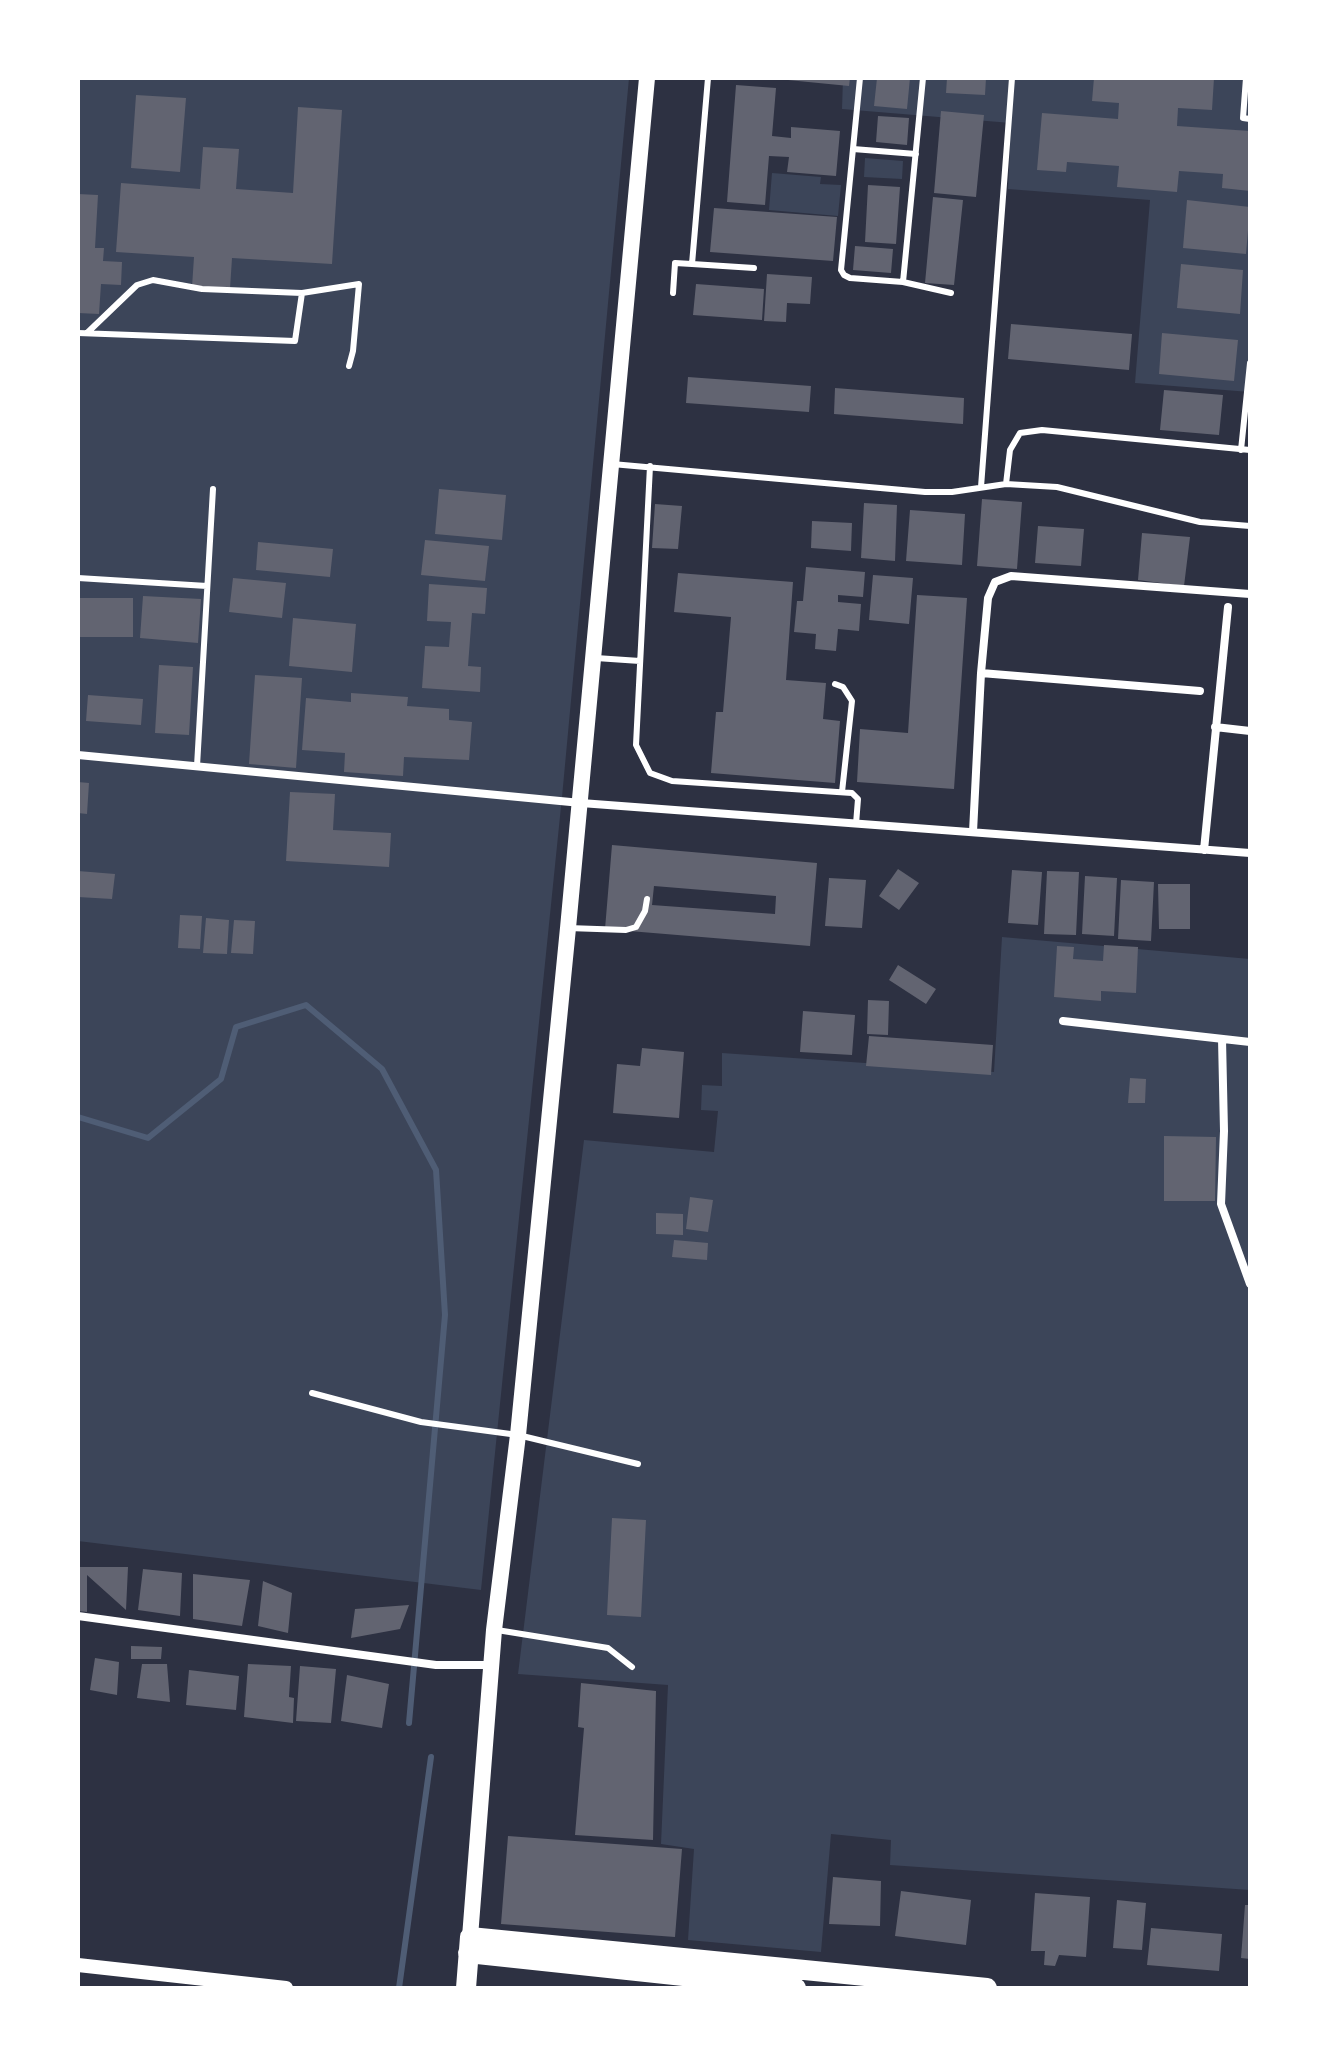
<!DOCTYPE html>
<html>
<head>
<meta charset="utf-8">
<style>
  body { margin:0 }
  #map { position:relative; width:1328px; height:2066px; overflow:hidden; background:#2d3142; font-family:Arial,sans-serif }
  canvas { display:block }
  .frame { position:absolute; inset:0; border:80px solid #fff; pointer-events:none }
</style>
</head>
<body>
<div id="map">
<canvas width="1328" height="2066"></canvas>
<div class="frame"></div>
</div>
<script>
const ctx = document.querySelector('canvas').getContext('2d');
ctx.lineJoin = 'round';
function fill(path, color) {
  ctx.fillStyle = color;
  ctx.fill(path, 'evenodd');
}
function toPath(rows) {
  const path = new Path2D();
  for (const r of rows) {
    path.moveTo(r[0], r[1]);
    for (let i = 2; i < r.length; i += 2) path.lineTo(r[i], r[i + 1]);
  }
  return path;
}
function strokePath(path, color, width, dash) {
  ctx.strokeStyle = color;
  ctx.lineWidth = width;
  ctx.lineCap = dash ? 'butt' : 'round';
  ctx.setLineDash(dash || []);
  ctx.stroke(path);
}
const green = toPath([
  [78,78,629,78,562,797,481,1590,78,1541],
  [843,78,1250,78,1250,392,1135,383,1150,200,1008,189,1011,123,842,109],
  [865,158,903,161,902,179,864,177],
  [772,173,821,177,820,184,841,185,838,216,769,210],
  [1002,937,1250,959,1250,1890,890,1865,891,1840,831,1834,821,1952,688,1940,694,1849,661,1844,668,1685,518,1674,584,1140,714,1152,718,1111,701,1110,702,1085,722,1086,722,1053,994,1072]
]);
const stream = toPath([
  [78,1117,148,1138,221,1079,236,1027,306,1005,382,1069,436,1170,445,1315,409,1723],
  [399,1988,431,1757]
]);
const building = toPath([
  [788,78,850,78,849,86,788,80],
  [877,78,910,78,907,109,874,106],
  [947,78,986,78,985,95,946,93],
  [1094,78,1214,78,1212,110,1178,108,1177,126,1250,131,1250,191,1222,188,1223,174,1179,171,1177,192,1117,187,1119,166,1067,162,1066,172,1037,170,1042,113,1118,119,1119,103,1092,101],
  [736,85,776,88,772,136,791,138,791,127,840,131,836,176,787,172,789,157,769,156,765,205,727,202],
  [136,95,186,98,180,172,131,168],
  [298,107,342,110,332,264,232,258,230,289,192,287,194,257,116,252,121,183,200,189,203,147,239,149,236,189,293,193],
  [941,111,984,115,976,197,934,193],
  [878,116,909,118,907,145,876,142],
  [868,185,900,187,896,244,865,242],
  [78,194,98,195,95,248,104,248,103,261,122,262,121,285,101,284,99,314,78,313],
  [933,197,963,200,954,285,925,283],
  [1187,200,1250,207,1246,254,1183,248],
  [714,208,837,217,833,261,710,252],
  [855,246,893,249,891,273,853,270],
  [1181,264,1243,270,1240,314,1177,308],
  [767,274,812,277,810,304,787,303,786,322,764,321],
  [696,284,764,289,762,320,693,315],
  [1011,324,1132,334,1129,370,1008,359],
  [1162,333,1238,340,1234,381,1159,374],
  [688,377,811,386,809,412,686,403],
  [835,388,964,398,963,424,834,414],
  [1164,390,1223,395,1219,435,1160,430],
  [439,489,506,495,502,540,435,534],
  [982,499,1022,502,1017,569,977,566],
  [864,503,897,505,895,561,861,558],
  [655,504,682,506,678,549,652,548],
  [910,510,965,514,962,565,906,561],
  [812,521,852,523,851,551,811,548],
  [1038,526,1084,529,1081,566,1035,563],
  [1142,533,1190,537,1184,586,1138,580],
  [425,540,489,546,485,581,421,575],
  [258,542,333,549,330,577,256,570],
  [806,567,865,572,863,597,838,595,838,602,861,604,859,631,838,629,836,651,815,649,816,634,794,632,797,601,803,601],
  [678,573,793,582,786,680,826,683,823,719,840,721,835,783,711,773,716,712,723,712,731,617,674,612],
  [873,575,913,578,909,624,869,620],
  [233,578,286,583,282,618,229,612],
  [429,584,487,588,485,614,472,613,468,666,481,667,480,692,422,688,425,646,449,647,451,622,427,621],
  [917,595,967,598,954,789,857,782,860,729,908,733],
  [143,596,201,599,198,643,140,638],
  [78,598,133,598,133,637,78,637],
  [293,618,356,624,352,672,289,666],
  [159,665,193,667,189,735,155,733],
  [255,675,302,678,296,768,249,764],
  [351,693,408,697,407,706,449,709,449,720,472,722,469,760,404,757,403,776,344,772,345,753,302,750,306,698,351,702],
  [88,695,143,699,141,725,86,721],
  [78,782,89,783,87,814,78,813],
  [290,792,335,794,333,830,391,833,389,867,286,861],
  [612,845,817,863,810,946,605,929],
  [654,886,776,896,775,914,652,905],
  [898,869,919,883,899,910,879,896],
  [1012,870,1042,872,1038,925,1008,923],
  [78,871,115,874,112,899,78,897],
  [1047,871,1079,872,1076,935,1044,934],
  [1085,876,1117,878,1114,936,1082,934],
  [829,878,866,880,862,928,825,926],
  [1121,880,1154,882,1151,941,1118,939],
  [1158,884,1190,884,1190,929,1159,929],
  [180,915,202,916,200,949,178,948],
  [206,918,229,920,227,954,203,953],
  [234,920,255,921,253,954,231,953],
  [1104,945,1138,947,1136,993,1101,991,1101,1001,1054,997,1057,946,1074,947,1073,959,1103,961],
  [898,965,936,989,926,1004,889,980],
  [868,1000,889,1001,888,1035,867,1034],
  [803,1011,855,1015,852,1055,800,1052],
  [869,1036,993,1045,991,1075,866,1066],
  [642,1048,684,1052,679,1118,613,1113,617,1064,640,1066],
  [1130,1078,1146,1079,1145,1103,1128,1103],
  [1164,1136,1216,1137,1215,1201,1164,1201],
  [690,1197,713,1200,708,1232,686,1229],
  [656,1213,683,1214,683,1235,656,1234],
  [674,1240,708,1243,707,1260,672,1257],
  [612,1518,646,1520,641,1617,607,1615],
  [78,1567,128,1567,126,1610,87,1575,87,1612,78,1611],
  [143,1569,182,1573,180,1616,138,1610],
  [193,1574,250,1580,242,1626,193,1619],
  [263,1581,292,1593,288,1633,258,1626],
  [409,1605,400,1629,351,1638,355,1609],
  [131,1646,162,1647,161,1659,131,1659],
  [95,1658,119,1662,117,1695,90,1690],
  [142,1664,167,1664,170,1702,137,1698],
  [248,1664,291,1666,289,1697,294,1698,293,1723,244,1717],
  [300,1666,336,1669,331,1723,296,1721],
  [189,1670,239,1676,236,1710,186,1705],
  [347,1675,389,1684,382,1728,341,1721],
  [581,1683,656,1691,653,1840,575,1835,584,1728,578,1727],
  [508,1836,682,1849,675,1937,501,1924],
  [833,1877,881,1881,880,1926,829,1924],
  [901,1891,971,1900,966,1945,895,1936],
  [1035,1893,1090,1897,1086,1957,1059,1955,1055,1966,1044,1965,1045,1951,1031,1951],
  [1117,1900,1146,1903,1142,1950,1113,1948],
  [1245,1905,1250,1905,1250,1959,1241,1958],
  [1151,1928,1222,1934,1219,1971,1147,1965]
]);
const service = toPath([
  [860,78,841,270,844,275,850,278,903,282,923,78],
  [1246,78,1243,118,1250,119],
  [853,149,916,154],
  [692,264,754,268],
  [903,282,951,293],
  [673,293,675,263,692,264,708,78],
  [78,333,295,341,302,293,359,284,353,351,349,366],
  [87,333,137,285,153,280,202,289,302,293],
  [1241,450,1250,363],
  [612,464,925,492,952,492,1006,484,1057,487,1200,522,1250,526],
  [650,466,636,745,650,773,672,781,852,793,858,799,856,824],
  [1006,484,1010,450,1020,433,1042,430,1250,450],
  [981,487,1012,78],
  [78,578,207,586],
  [596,658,640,661],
  [835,684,843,687,852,701,842,792],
  [197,766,213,489],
  [568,928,626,930,636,927,645,911,647,899],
  [312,1393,421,1422,518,1435,638,1464],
  [497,1630,608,1648,632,1667]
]);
const minor = toPath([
  [981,673,1200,691],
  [1215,727,1250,731],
  [78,755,581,803,1250,853],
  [973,832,981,673,988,598,995,582,1011,576,1250,594],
  [1204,850,1228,607],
  [1063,1021,1250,1042],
  [1222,1039,1224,1131,1221,1204,1250,1284],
  [78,1616,436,1665,492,1665]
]);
const tertiary = toPath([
  [78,1965,286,1988]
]);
const secondary = toPath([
  [470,1937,494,1630,518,1435,568,928,647,78]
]);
const primary = toPath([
  [468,1953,796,1988],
  [466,1988,470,1937,987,1988]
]);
fill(green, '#3c4559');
strokePath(stream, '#4f5d75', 6);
fill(building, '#626471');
strokePath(service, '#fff', 6);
strokePath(minor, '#fff', 8);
strokePath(tertiary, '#fff', 14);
strokePath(secondary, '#fff', 16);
strokePath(primary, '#fff', 20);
</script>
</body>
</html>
